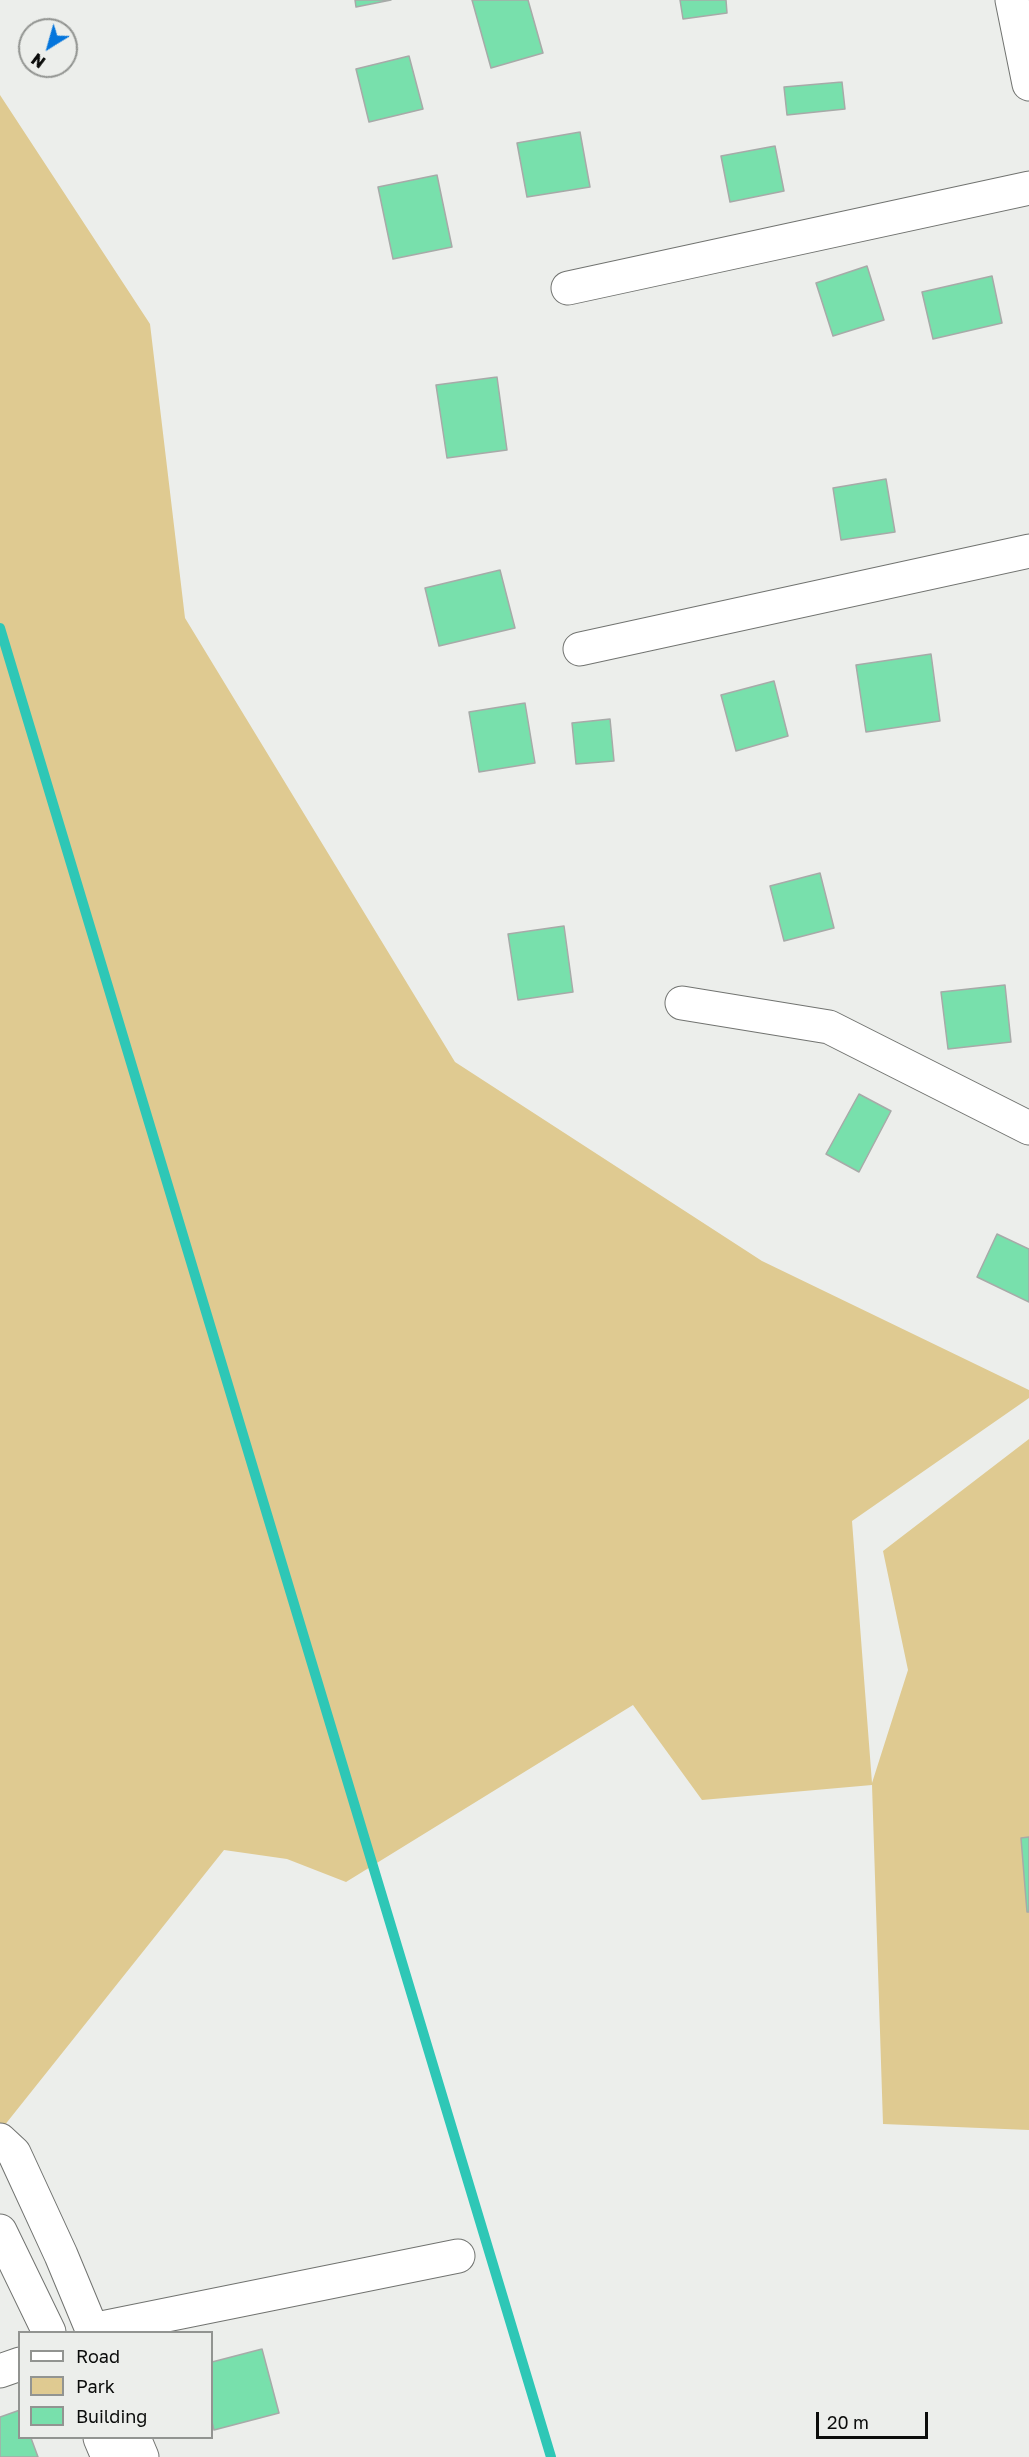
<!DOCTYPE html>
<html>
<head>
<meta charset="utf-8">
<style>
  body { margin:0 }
  #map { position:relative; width:1029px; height:2457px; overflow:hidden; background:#eceeeb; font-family:"Golos Text",sans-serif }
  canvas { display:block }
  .legend { position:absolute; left:18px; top:2331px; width:195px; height:108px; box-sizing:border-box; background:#eceeeb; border:2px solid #929491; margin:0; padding:8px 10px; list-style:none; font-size:18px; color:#0b0c0b }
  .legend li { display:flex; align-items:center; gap:12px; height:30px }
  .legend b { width:30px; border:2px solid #929491 }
  .north { position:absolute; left:18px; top:18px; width:60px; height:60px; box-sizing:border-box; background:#eceeeb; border:2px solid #929491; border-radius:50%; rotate:217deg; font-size:16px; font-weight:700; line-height:24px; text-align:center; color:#0b0c0b }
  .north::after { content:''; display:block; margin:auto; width:21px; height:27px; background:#0475dc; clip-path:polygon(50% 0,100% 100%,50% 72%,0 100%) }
  .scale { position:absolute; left:816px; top:2412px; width:112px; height:27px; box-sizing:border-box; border:3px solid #0b0c0b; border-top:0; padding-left:8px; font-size:18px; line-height:21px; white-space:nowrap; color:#0b0c0b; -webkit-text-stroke:4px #eceeeb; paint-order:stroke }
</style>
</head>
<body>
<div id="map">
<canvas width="1029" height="2457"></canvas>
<ul class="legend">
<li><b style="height:8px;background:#fff"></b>Road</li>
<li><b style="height:16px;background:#dfca91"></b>Park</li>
<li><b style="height:16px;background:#78e0ac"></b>Building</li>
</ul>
<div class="north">N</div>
<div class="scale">20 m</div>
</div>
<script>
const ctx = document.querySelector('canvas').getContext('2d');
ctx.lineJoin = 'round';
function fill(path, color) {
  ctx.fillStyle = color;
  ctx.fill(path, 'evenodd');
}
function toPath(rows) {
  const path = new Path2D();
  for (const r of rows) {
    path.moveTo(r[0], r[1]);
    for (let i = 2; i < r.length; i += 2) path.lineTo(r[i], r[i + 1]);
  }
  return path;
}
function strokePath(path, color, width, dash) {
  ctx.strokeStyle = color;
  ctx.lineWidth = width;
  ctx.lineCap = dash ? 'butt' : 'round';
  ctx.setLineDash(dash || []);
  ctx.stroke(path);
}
const green = toPath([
  [0,95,150,324,185,618,455,1062,762,1261,1029,1390,1029,1398,852,1521,872,1783,908,1670,883,1551,1029,1439,1029,2130,883,2124,872,1785,702,1800,633,1705,346,1882,287,1859,224,1850,0,2131]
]);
const stream = toPath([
  [0,628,551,2457]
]);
const building = toPath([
  [355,0,391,0,356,7,355,0],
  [472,0,528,0,543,53,491,68,472,0],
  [680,0,726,0,727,13,683,19,680,0],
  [409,56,423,109,369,122,356,69,409,56],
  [842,82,845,109,787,115,784,87,842,82],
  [580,132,590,187,527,197,517,143,580,132],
  [775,146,784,191,730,202,721,156,775,146],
  [437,175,452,247,393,259,378,187,437,175],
  [867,266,884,320,833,336,816,283,867,266],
  [992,276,1002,323,933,339,922,292,992,276],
  [497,377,507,450,447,458,436,385,497,377],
  [886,479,895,532,841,540,833,488,886,479],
  [500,570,515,628,439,646,425,588,500,570],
  [931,654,940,721,866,732,856,665,931,654],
  [774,681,788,736,736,751,721,695,774,681],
  [525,703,535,763,479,772,469,712,525,703],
  [610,719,614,761,576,764,572,723,610,719],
  [820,873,834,928,784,941,770,886,820,873],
  [564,926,573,992,518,1000,508,934,564,926],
  [1005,985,1011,1042,948,1049,941,992,1005,985],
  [859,1094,891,1111,859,1172,826,1154,859,1094],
  [997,1234,1029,1249,1029,1302,977,1277,997,1234],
  [1029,1837,1029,1912,1027,1912,1021,1838,1029,1837],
  [262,2349,279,2413,214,2430,212,2422,212,2362,262,2349],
  [20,2410,20,2438,31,2438,38,2457,0,2457,0,2417,20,2410]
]);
const minor = toPath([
  [1012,0,1029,84],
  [568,288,1029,188],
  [580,649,1029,551],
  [682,1003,829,1027,1029,1128],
  [0,2140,14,2153,61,2255,93,2332],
  [0,2231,49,2332],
  [92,2330,458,2256],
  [0,2371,20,2364],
  [100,2438,108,2457],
  [134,2438,142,2457]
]);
fill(green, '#dfca91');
strokePath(stream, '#2ec7b6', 10);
fill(building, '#78e0ac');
strokePath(building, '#a7aaa8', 1.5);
strokePath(minor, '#717370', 35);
strokePath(minor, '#fff', 33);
</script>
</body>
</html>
